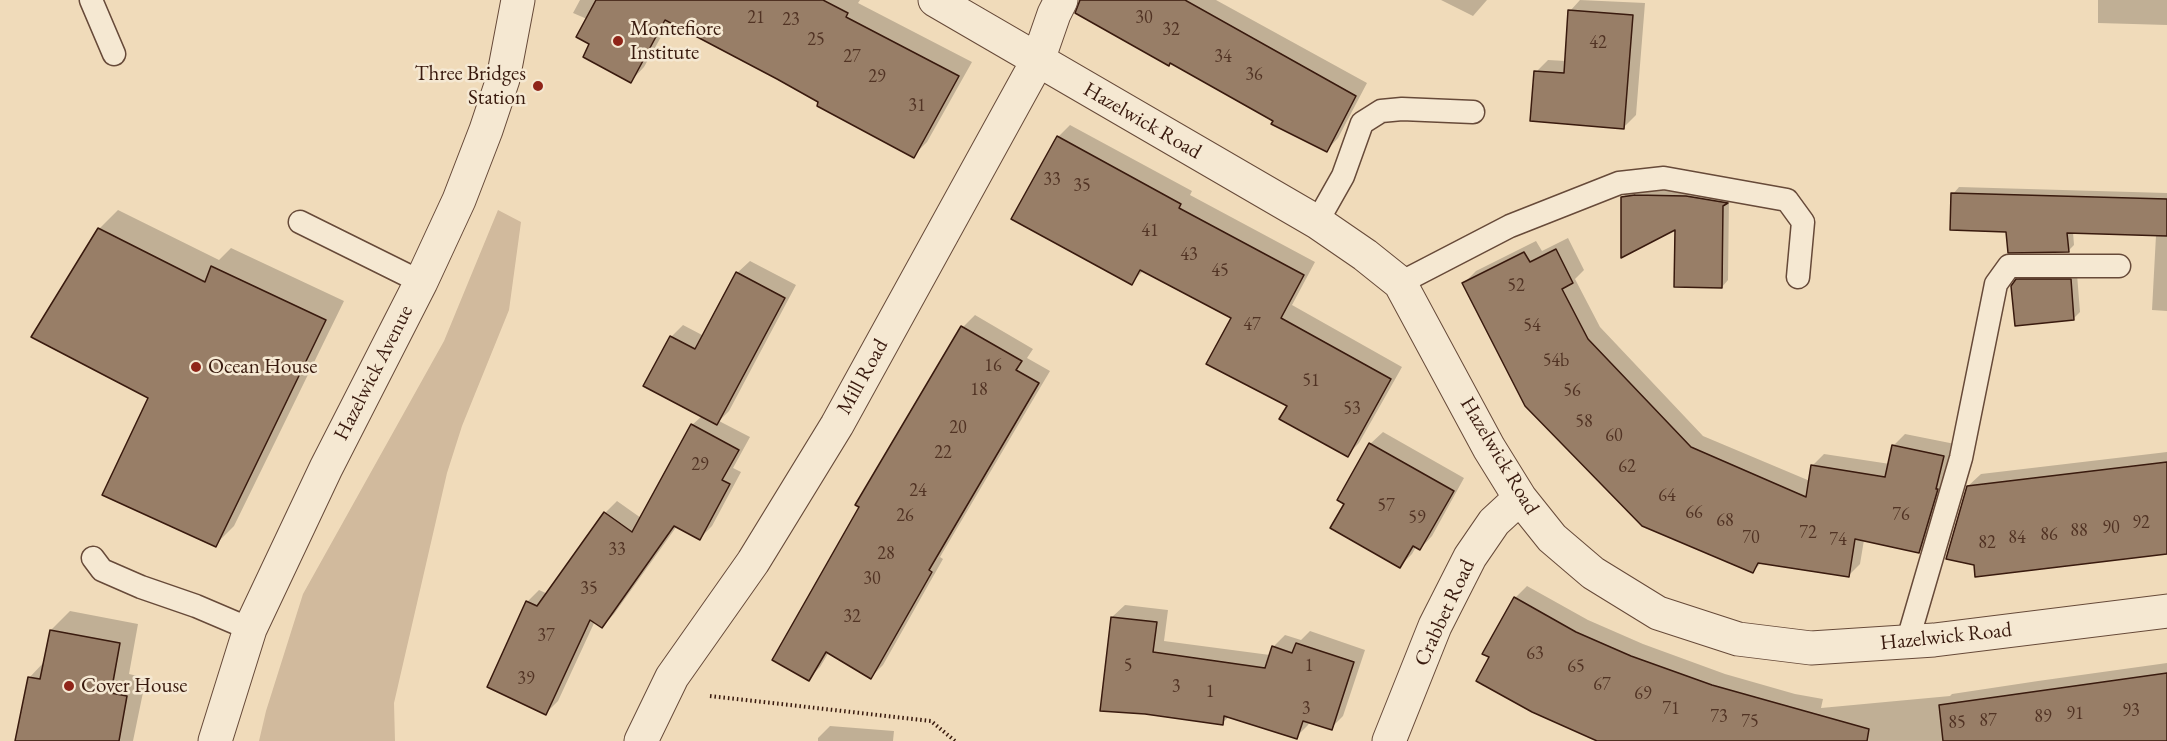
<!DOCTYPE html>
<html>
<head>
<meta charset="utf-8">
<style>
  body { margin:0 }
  canvas { display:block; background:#f0dbba }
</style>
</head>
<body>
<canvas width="2167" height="741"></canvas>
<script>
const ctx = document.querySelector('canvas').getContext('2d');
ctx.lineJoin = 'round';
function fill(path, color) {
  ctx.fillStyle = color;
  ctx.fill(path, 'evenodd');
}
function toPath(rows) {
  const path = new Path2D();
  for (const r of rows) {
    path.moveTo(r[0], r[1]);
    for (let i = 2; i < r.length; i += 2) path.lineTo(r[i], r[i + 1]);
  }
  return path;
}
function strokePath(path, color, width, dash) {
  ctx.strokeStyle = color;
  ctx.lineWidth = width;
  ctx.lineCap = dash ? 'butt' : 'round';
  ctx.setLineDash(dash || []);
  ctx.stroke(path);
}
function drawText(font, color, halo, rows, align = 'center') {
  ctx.font = font + ' "EB Garamond",serif';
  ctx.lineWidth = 5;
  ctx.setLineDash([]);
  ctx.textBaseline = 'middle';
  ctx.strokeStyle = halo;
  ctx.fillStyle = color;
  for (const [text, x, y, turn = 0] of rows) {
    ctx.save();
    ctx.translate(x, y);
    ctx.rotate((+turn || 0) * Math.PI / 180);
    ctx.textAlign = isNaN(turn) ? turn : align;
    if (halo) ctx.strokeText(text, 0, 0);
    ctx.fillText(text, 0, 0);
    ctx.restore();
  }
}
const green = toPath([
  [498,210,521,222,509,310,462,426,447,473,394,703,395,741,259,741,266,711,303,594,444,341]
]);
const shadow = toPath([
  [580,0,860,0,858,3,972,62,927,142,913,156,820,102,670,21,644,67,631,81,591,44,587,19,573,13],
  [1081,0,1216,0,1367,83,1338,138,1326,151],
  [1441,0,1487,0,1473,16],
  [1580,0,1645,3,1636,115,1624,127,1536,72,1548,60,1566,61,1570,11],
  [2098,0,2167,0,2167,25,2098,23],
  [1070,125,1192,191,1190,195,1315,262,1292,305,1402,367,1359,443,1347,455,1289,405,1233,318,1144,270,1131,283,1058,137],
  [1959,187,2167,193,2167,311,2152,310,2156,235,2073,232,2074,245,2068,251,2007,230,1953,194],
  [1642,189,1693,190,1729,200,1728,280,1722,287,1677,228,1623,197,1629,191],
  [118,210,219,260,231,248,344,301,234,526,215,545,150,397,99,229],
  [1568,238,1584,270,1575,279,1600,327,1703,436,1810,481,1812,466,1824,454,1890,464,1893,446,1905,434,1955,444,1931,540,1919,552,1864,540,1860,564,1848,576,1762,562,1753,571,1464,283,1476,271,1536,241,1542,251],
  [750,261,796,285,729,411,719,421,750,437,733,468,741,472,712,526,700,538,677,526,614,614,602,626,595,621,558,701,546,713,527,602,539,590,548,594,605,513,617,501,641,518,692,425,702,416,671,337,683,325,704,336,737,273],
  [2024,274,2077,274,2080,312,2073,319,2017,280],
  [975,315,1033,349,1027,358,1050,371,940,557,943,559,883,665,871,677,829,652,820,667,808,679,963,327],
  [1383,432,1464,478,1432,536,1420,549,1416,547,1412,554,1400,566,1346,503,1370,444],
  [2167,452,2167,552,1968,486,1981,474],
  [1527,586,1588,620,1643,644,1725,674,1795,694,1823,699,1821,708,1950,696,1952,694,2038,681,2167,663,2167,741,1608,741,1491,656,1515,598],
  [1125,605,1168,610,1164,641,1270,655,1273,647,1285,635,1301,640,1310,631,1365,650,1343,716,1331,728,1310,721,1308,725,1296,737,1230,716,1222,723,1112,617],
  [70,611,138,624,129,674,146,678,133,741,17,741,29,678,45,661,51,630],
  [830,726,894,731,893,741,818,741,818,738]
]);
const building = toPath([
  [596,0,823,0,848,13,846,17,959,76,914,158,817,106,818,102,777,79,665,20,631,83,583,57,589,44,576,37,596,0],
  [1080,0,1185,0,1356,96,1327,152,1271,124,1273,121,1170,63,1169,66,1075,13,1080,0],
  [1568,10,1633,15,1624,129,1530,121,1534,71,1564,73,1568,10],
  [1057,136,1181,204,1179,208,1304,275,1281,318,1391,379,1348,457,1279,419,1287,406,1206,364,1231,318,1140,270,1132,285,1011,219,1057,136],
  [1951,193,2167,199,2167,236,2067,233,2069,252,2008,253,2006,232,1950,230,1951,193],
  [1635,195,1686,196,1728,203,1723,206,1722,288,1674,287,1675,230,1621,258,1621,197,1635,195],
  [98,228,205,282,211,266,326,320,216,547,102,495,148,398,31,337,98,228],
  [1556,249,1573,283,1562,289,1588,339,1691,447,1806,497,1811,465,1885,477,1892,445,1944,456,1936,489,1938,489,1919,553,1855,539,1849,577,1758,563,1753,573,1642,526,1525,406,1462,283,1524,252,1530,262,1556,249],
  [736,272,785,298,717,425,643,386,670,336,695,349,736,272],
  [2016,279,2071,279,2074,320,2015,326,2011,286,2016,279],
  [961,326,1022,361,1016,370,1039,383,929,570,932,572,871,679,826,652,809,681,772,660,859,507,855,505,961,326],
  [691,424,739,450,722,480,730,484,700,540,674,526,602,628,590,620,546,715,487,687,526,601,537,606,604,512,632,532,691,424],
  [1369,443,1454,491,1420,550,1413,546,1400,568,1330,528,1344,504,1337,500,1369,443],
  [2167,462,2167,554,1975,577,1974,565,1946,559,1967,486,2167,462],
  [1514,597,1576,632,1631,656,1712,685,1869,729,1867,741,1597,741,1532,712,1476,681,1489,657,1482,654,1514,597],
  [1111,617,1157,622,1153,652,1265,668,1272,646,1292,653,1296,643,1354,662,1332,730,1303,721,1297,739,1224,716,1223,725,1145,714,1100,711,1111,617],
  [50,630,120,643,111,693,127,696,119,741,15,741,28,677,40,679,50,630],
  [2167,673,2167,741,1943,741,1939,705,2167,673]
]);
const path = toPath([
  [710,696,931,721,955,741]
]);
const service = toPath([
  [91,0,114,54],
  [300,222,421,282],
  [1317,222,1343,176,1362,123,1381,111,1402,109,1473,112],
  [1400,283,1510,226,1619,183,1664,178,1787,200,1803,222,1798,277],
  [93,558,102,570,141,587,196,606,250,629],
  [1907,643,1961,458,1996,284,2009,266,2119,266]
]);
const minor = toPath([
  [935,0,1317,222,1365,255,1400,283,1489,448,1520,498,1552,538,1593,573,1658,613,1738,639,1811,648,1934,640,2167,611],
  [641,741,672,677,753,562,837,425,1038,60,1054,14,1061,0],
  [1389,741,1435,626,1470,557,1494,522,1520,498]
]);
const tertiary = toPath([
  [215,741,250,629,326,468,421,282,459,200,486,130,503,79,518,0]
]);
const markers = [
  [618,41,6,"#8f2418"],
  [538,86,6,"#8f2418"],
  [196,367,6,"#8f2418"],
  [69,686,6,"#8f2418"]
];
const numberNames = [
  ["21",756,18],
  ["30",1144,18],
  ["23",791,20],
  ["32",1171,30],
  ["25",816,40],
  ["42",1598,43],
  ["27",852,57],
  ["34",1223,57],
  ["36",1254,75],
  ["29",877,77],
  ["31",917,106],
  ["33",1052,180],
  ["35",1082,186],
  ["41",1150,231],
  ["43",1189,255],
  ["45",1220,271],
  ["52",1516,286],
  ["47",1252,325],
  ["54",1532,326],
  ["54b",1556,361],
  ["16",993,366],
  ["51",1311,381],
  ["18",979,390],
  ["56",1572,391],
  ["53",1352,409],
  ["58",1584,422],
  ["20",958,428],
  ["60",1614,436],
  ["22",943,453],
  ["29",700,465],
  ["62",1627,467],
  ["24",918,491],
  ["64",1667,496],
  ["57",1386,506],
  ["66",1694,513],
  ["76",1901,515],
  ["26",905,516],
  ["59",1417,518],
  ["68",1725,521],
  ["92",2141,523],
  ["90",2111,528],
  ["88",2079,531],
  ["72",1808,533],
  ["86",2049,535],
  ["70",1751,538],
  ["84",2017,538],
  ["74",1838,540],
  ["82",1987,543],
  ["33",617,550],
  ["28",886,554],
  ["30",872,579],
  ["35",589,589],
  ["32",852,617],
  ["37",546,636],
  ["63",1535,654],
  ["5",1128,666],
  ["1",1309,666],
  ["65",1576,667],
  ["39",526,679],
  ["67",1602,685],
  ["3",1176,687],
  ["1",1210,692],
  ["69",1643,694],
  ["3",1306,709],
  ["71",1671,709],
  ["93",2131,711],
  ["91",2075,714],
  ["73",1719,717],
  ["89",2043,717],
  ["87",1988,721],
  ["75",1750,722],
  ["85",1957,723]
];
const poiNames = [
  ["Montefiore",630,29],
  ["Institute",630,53],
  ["Three Bridges",526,74,"right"],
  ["Station",526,98,"right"],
  ["Ocean House",208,367],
  ["Cover House",81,686]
];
const streetNames = [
  ["Hazelwick Road",1142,121,30],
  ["Hazelwick Avenue",374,373,-63],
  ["Mill Road",863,377,-61],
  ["Hazelwick Road",1499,456,59],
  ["Crabbet Road",1445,613,-65],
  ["Hazelwick Road",1946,637,-6]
];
fill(green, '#d1ba9d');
fill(shadow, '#0003');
fill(building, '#987e67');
strokePath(building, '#391a0e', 1.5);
strokePath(service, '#674a39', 25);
strokePath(minor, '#674a39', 35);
strokePath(tertiary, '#674a39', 35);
strokePath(path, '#391a0e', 4, [1.5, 3]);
strokePath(service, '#f5e8d2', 22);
strokePath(minor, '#f5e8d2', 33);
strokePath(tertiary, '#f5e8d2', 33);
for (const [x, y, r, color] of markers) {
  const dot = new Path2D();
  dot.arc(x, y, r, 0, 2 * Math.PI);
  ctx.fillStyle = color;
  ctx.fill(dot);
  strokePath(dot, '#f5e8d2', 2);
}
drawText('18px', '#513324', null, numberNames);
drawText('21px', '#391a0e', '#f5e8d2', poiNames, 'left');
drawText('21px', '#391a0e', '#f5e8d2', streetNames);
</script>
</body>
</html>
